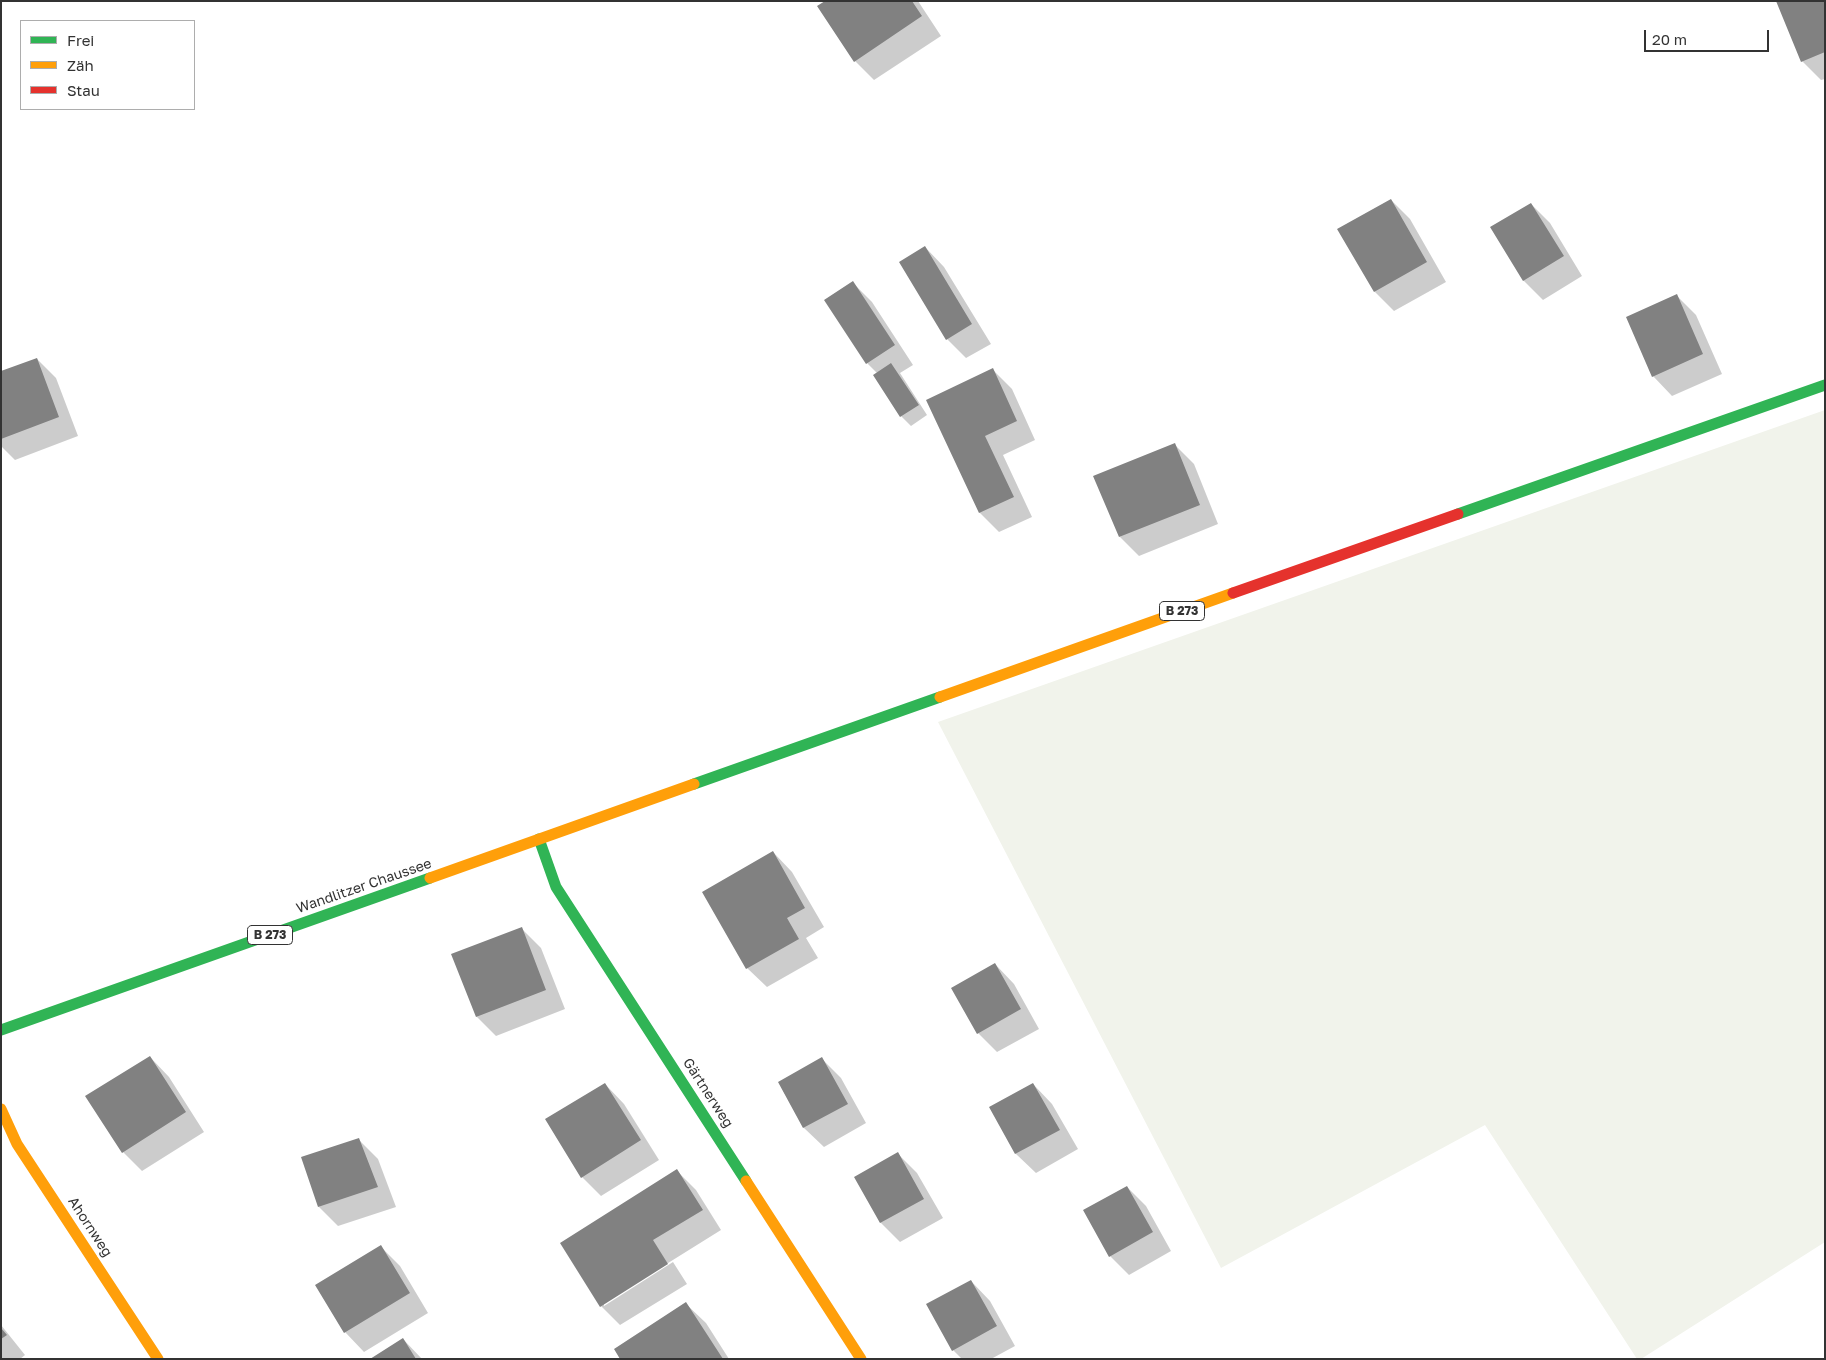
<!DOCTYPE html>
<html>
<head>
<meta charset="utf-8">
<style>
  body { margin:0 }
  #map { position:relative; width:1826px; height:1360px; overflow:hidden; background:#fff; font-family:"Golos Text",sans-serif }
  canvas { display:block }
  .frame { position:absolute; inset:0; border:2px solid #333; pointer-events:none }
  .legend { position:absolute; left:20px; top:20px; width:175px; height:90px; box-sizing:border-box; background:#fff; border:1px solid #adadad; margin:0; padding:6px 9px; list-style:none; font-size:15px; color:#333 }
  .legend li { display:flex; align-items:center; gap:10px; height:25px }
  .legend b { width:25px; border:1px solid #adadad }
  .scale { position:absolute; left:1644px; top:30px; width:125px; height:22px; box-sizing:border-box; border:2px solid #333; border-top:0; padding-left:6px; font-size:15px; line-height:18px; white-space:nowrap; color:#333; -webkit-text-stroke:4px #fff; paint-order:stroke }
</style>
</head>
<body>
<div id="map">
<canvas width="1826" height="1360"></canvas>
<div class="frame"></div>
<ul class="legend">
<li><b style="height:6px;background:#30b455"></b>Frei</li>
<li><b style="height:6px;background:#ff9f0a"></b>Zäh</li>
<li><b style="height:6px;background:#e5322d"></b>Stau</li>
</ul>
<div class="scale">20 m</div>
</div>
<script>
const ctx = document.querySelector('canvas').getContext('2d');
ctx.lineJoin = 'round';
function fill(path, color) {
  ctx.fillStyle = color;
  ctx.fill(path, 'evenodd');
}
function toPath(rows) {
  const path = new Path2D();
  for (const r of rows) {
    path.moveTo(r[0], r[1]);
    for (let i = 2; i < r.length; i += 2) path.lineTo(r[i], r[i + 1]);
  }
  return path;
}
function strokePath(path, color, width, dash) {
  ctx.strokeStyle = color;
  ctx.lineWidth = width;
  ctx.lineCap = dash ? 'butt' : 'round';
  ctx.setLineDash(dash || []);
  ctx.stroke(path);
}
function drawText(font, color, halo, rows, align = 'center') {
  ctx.font = font + ' "Golos Text",sans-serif';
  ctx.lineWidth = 5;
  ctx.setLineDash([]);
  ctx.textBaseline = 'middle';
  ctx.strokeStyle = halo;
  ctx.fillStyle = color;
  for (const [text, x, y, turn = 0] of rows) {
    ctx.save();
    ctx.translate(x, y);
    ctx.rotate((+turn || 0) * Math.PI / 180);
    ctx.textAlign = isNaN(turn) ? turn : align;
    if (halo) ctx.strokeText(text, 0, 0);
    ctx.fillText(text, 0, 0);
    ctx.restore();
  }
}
const green = toPath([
  [1825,410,1825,1242,1641,1359,1637,1359,1485,1125,1221,1268,938,722]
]);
const shadow = toPath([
  [828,1,918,1,941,36,874,80,855,61],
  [1825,1,1825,79,1821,80,1802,61],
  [1391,200,1410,219,1446,282,1394,311,1375,292],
  [1531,204,1550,223,1582,276,1543,300,1524,281,1492,228],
  [925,247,944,267,991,344,966,358,947,339],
  [853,283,872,302,913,365,900,373,927,415,911,426,901,416,874,375,877,373,867,363],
  [1677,296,1696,315,1722,374,1672,396,1653,376],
  [37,359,56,378,78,436,15,460,1,446,1,373],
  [993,370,1012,389,1035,440,1003,455,1032,517,999,532,980,513,928,401],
  [1175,445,1194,464,1218,524,1139,556,1120,537],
  [773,852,792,872,824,927,806,938,818,958,767,987,747,968],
  [521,928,541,948,565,1009,496,1036,477,1017],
  [995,964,1014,984,1039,1029,997,1052,978,1033],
  [150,1057,169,1077,204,1132,142,1171,123,1152],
  [822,1059,841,1078,866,1123,824,1147,804,1128,779,1083],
  [605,1084,624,1104,659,1160,601,1196,582,1177],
  [1033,1084,1052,1104,1078,1149,1036,1173,1016,1154,991,1108],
  [359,1140,378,1159,396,1207,338,1226,319,1207],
  [898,1154,917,1173,943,1218,900,1242,881,1223,856,1178],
  [677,1171,696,1190,721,1230,604,1303,604,1306,673,1262,687,1284,620,1325,601,1306],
  [1127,1187,1146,1206,1171,1251,1129,1275,1110,1256],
  [380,1246,400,1266,428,1313,364,1352,345,1332],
  [971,1281,990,1301,1015,1346,991,1359,962,1359,953,1350],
  [686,1304,706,1323,729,1359,622,1359],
  [1,1325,25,1355,20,1359,1,1359],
  [403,1339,422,1359,372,1359]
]);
const building = toPath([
  [825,1,912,1,922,16,854,62,817,6],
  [1776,1,1825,1,1825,52,1801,62],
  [1391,199,1427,262,1374,292,1337,229],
  [1531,203,1564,256,1523,281,1490,227],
  [925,246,972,324,946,340,899,262],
  [853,281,895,345,866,364,824,300],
  [1677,294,1703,354,1652,377,1626,317],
  [37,358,59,417,1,439,1,371],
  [891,363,919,405,900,417,873,375],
  [993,368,1017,421,985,436,1014,497,979,513,926,400],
  [1175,443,1200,505,1119,537,1093,476],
  [773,851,805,908,787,918,799,939,746,969,702,892],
  [522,927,546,990,476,1017,451,954],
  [995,963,1021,1009,977,1034,951,988],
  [150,1056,186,1112,122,1153,85,1096],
  [822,1057,848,1104,803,1128,778,1082],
  [605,1083,641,1140,581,1178,545,1119],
  [1033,1083,1060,1130,1015,1154,989,1107],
  [359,1138,378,1187,318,1207,301,1157],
  [898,1152,924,1199,880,1223,854,1177],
  [677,1169,703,1210,653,1240,668,1264,600,1307,560,1243],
  [1127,1186,1153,1232,1109,1257,1083,1210],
  [381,1245,410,1293,344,1333,315,1285],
  [971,1280,997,1326,952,1351,926,1304],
  [686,1302,723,1359,620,1359,614,1349],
  [1,1328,7,1335,1,1339],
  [403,1338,416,1359,370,1359]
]);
const fast = toPath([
  [1458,514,1825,385],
  [694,784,940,697],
  [539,839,556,887,746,1181],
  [1,1030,430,878]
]);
const slow = toPath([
  [940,697,1233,593],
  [430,878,694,784],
  [1,1109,17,1144,158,1359],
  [746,1181,861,1359]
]);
const jam = toPath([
  [1233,593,1458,514]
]);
const shields = [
  [1182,611,45],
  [270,935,45]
];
const shieldNames = [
  ["B 273",1182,611],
  ["B 273",270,935]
];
const streetNames = [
  ["Wandlitzer Chaussee",364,886,-19],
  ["Gärtnerweg",708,1093,57],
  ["Ahornweg",90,1227,57]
];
fill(green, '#f1f3eb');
fill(shadow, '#0003');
fill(building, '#818181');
strokePath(fast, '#30b455', 11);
strokePath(slow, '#ff9f0a', 11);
strokePath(jam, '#e5322d', 11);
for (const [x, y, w] of shields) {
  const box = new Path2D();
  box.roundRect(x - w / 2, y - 9.5, w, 19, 4);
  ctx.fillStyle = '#fff';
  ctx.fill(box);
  strokePath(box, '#333', 1);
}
drawText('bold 12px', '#333', null, shieldNames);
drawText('14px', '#333', '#fff', streetNames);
</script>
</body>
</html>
